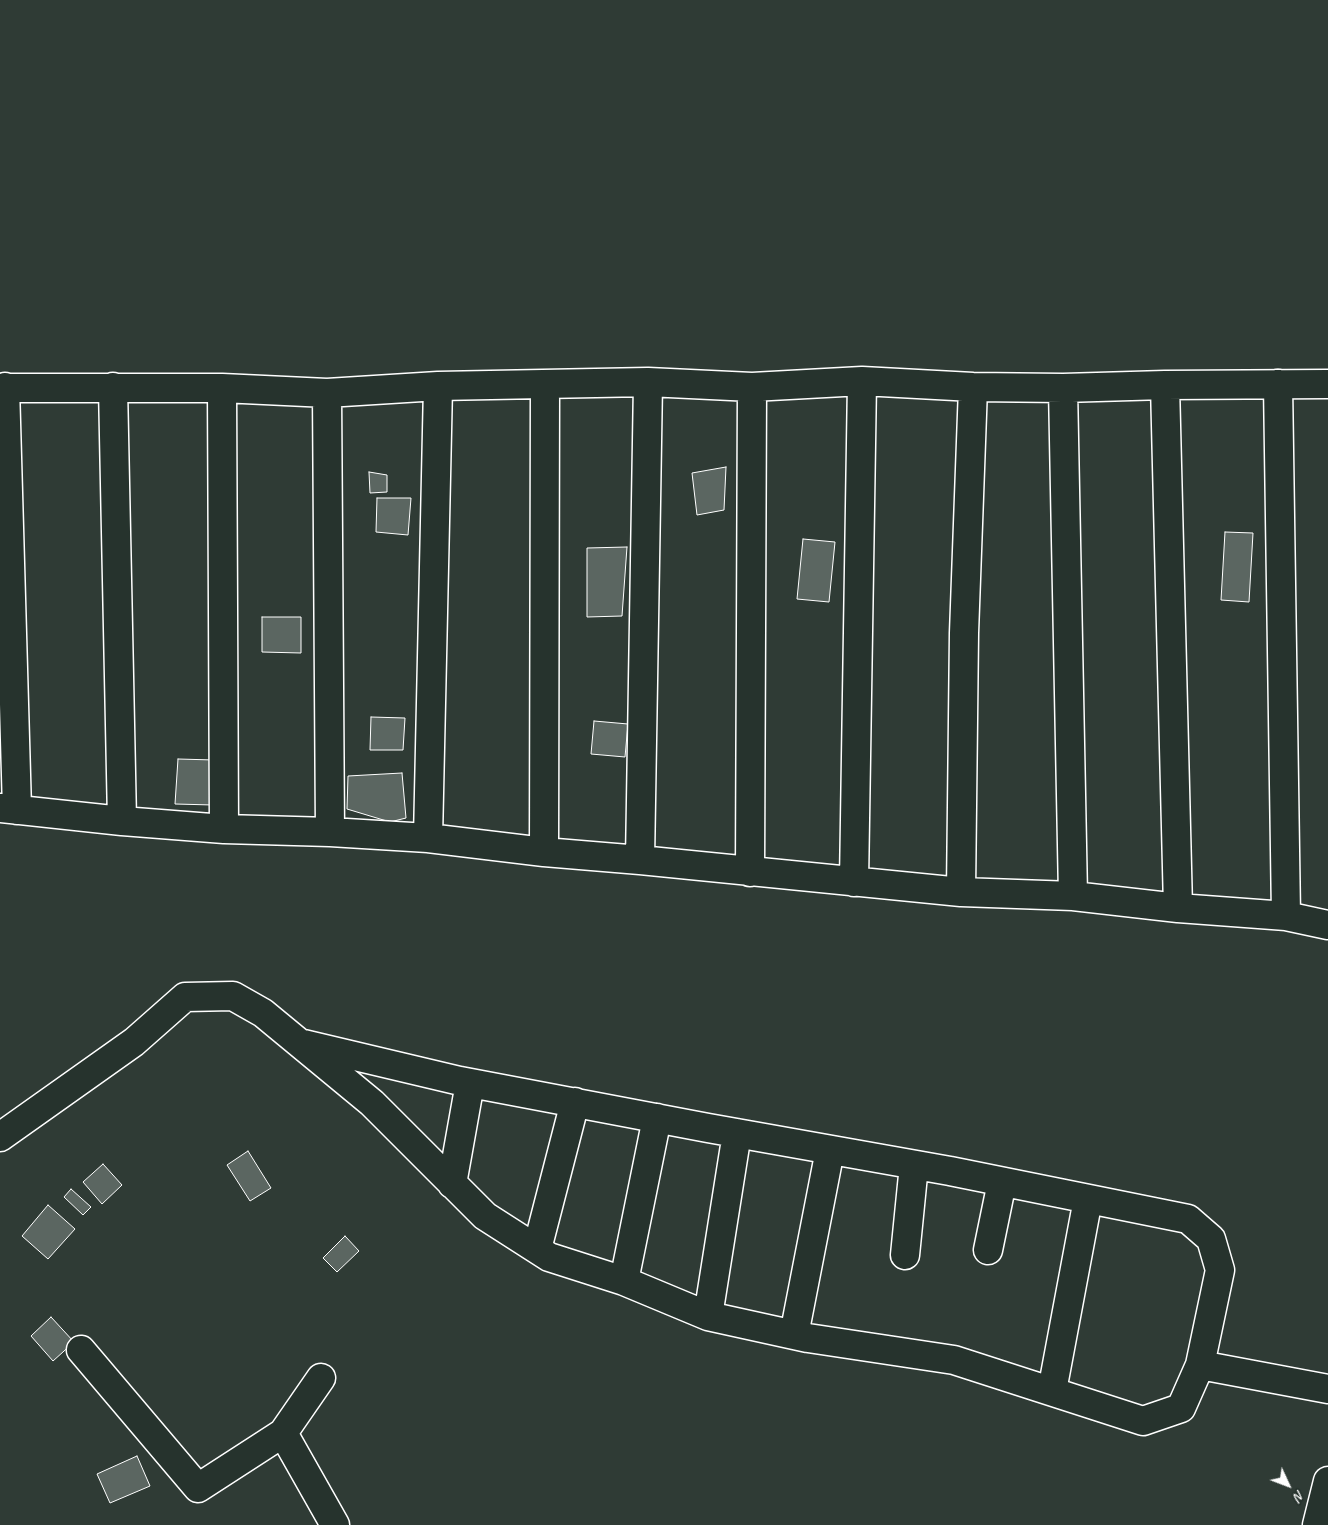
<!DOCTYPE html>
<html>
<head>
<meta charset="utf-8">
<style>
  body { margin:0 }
  #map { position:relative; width:1328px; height:1525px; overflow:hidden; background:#2f3b35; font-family:Caveat,sans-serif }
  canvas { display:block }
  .north { position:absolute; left:1263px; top:1460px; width:50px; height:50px; -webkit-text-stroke:4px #26332d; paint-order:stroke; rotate:133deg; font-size:14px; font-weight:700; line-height:20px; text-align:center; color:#fff }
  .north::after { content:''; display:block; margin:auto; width:18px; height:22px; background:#fff; clip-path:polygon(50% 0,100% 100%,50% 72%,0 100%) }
</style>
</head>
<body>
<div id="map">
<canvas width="1328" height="1525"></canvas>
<div class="north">N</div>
</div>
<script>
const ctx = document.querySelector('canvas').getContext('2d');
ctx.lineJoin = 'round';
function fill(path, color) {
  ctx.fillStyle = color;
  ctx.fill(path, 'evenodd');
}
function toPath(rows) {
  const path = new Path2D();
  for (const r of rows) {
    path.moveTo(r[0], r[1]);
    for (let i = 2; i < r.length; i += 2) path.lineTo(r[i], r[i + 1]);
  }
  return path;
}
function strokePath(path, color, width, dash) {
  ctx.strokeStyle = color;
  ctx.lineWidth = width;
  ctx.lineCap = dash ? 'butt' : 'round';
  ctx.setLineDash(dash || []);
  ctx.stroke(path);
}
const building = toPath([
  [726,467,724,510,697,515,692,473,726,467],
  [369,472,387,475,387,492,370,493,369,472],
  [377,498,411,498,408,535,376,532,377,498],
  [1225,532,1253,533,1249,602,1221,600,1225,532],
  [803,539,835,542,829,602,797,599,803,539],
  [627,547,622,616,587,617,587,548,627,547],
  [262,617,301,617,301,653,262,652,262,617],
  [371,717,405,718,403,750,370,750,371,717],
  [594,721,628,724,625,757,591,754,594,721],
  [178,759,214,760,213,805,175,804,178,759],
  [402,773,406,818,390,822,347,809,348,776,402,773],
  [248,1151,271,1188,250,1201,227,1165,248,1151],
  [103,1164,122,1185,102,1204,83,1182,103,1164],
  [71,1189,91,1207,83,1215,64,1197,71,1189],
  [48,1205,75,1229,48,1259,22,1236,48,1205],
  [345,1236,359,1251,337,1272,323,1258,345,1236],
  [51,1317,74,1342,53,1361,31,1336,51,1317],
  [137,1456,150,1486,110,1503,97,1474,137,1456]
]);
const minor = toPath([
  [1278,384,1286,916],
  [1165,385,1178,908],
  [5,387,17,810],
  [113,387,122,821],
  [0,388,222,388,327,393,438,386,648,382,752,387,862,381,973,387,1063,388,1165,385,1328,384],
  [222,388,224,829],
  [1063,388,1073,896],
  [327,393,330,832],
  [0,808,122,821,224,829,330,832,428,838,544,852,640,860,961,892,1073,896,1178,908,1286,916,1328,925],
  [428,838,438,386],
  [544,852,545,384],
  [640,860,648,382],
  [750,872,752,387],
  [854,882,862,381],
  [961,892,964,633,973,387],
  [304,1044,460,1081,708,1128,950,1171,1188,1219,1211,1239,1220,1270,1200,1365,1328,1389],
  [0,1137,134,1042,185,997,233,996,263,1013,372,1103,485,1216,549,1257,624,1281,708,1316,808,1338,954,1360,1143,1421,1181,1408,1200,1365],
  [452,1184,470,1083],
  [537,1249,575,1102],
  [988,1250,1002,1182],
  [905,1255,914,1165],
  [624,1281,657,1118],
  [708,1316,737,1133],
  [794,1335,830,1150],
  [81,1350,198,1488,283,1433,335,1525],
  [1052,1391,1088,1199],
  [283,1433,321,1378]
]);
const secondary = toPath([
  [1317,1525,1328,1481]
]);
fill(building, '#5b6661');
strokePath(building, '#fff', 1);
strokePath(minor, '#fff', 31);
strokePath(secondary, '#fff', 31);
strokePath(minor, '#26332d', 28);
strokePath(secondary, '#26332d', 28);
</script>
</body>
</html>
